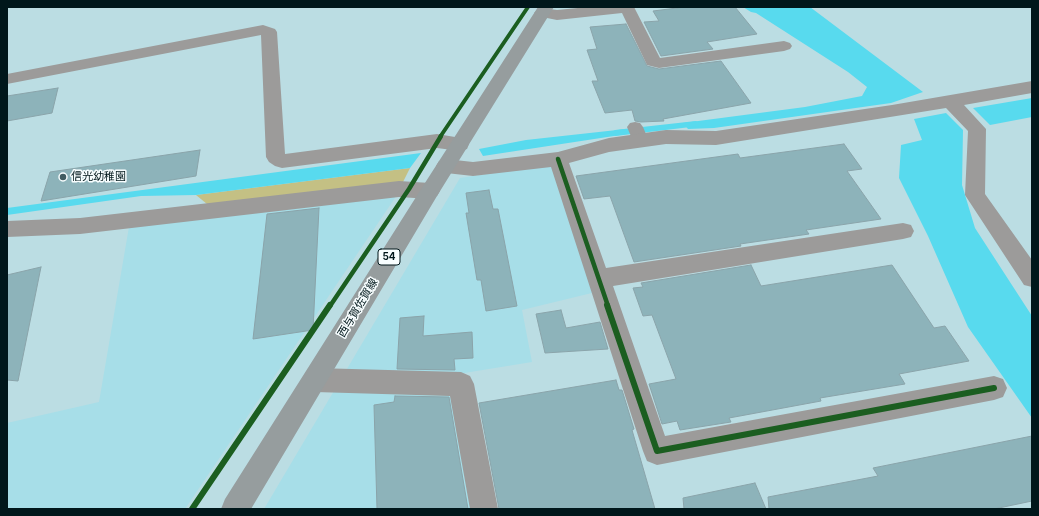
<!DOCTYPE html>
<html>
<head>
<meta charset="utf-8">
<style>
  body { margin:0 }
  #map { position:relative; width:1039px; height:516px; overflow:hidden; background:#bbdde3; font-family:Inter,sans-serif }
  canvas { display:block }
  .frame { position:absolute; inset:0; border:8px solid #00171b; pointer-events:none }
</style>
</head>
<body>
<div id="map">
<canvas width="1039" height="516"></canvas>
<div class="frame"></div>
</div>
<script>
const ctx = document.querySelector('canvas').getContext('2d');
ctx.lineJoin = 'round';
function fill(path, color) {
  ctx.fillStyle = color;
  ctx.fill(path, 'evenodd');
}
function toPath(rows) {
  const path = new Path2D();
  for (const r of rows) {
    path.moveTo(r[0], r[1]);
    for (let i = 2; i < r.length; i += 2) path.lineTo(r[i], r[i + 1]);
  }
  return path;
}
function strokePath(path, color, width, dash) {
  ctx.strokeStyle = color;
  ctx.lineWidth = width;
  ctx.lineCap = dash ? 'butt' : 'round';
  ctx.setLineDash(dash || []);
  ctx.stroke(path);
}
function drawText(font, color, halo, rows, align = 'center') {
  ctx.font = font + ' Inter,"Noto Sans JP",sans-serif';
  ctx.lineWidth = 3;
  ctx.setLineDash([]);
  ctx.textBaseline = 'middle';
  ctx.strokeStyle = halo;
  ctx.fillStyle = color;
  for (const [text, x, y, turn = 0] of rows) {
    ctx.save();
    ctx.translate(x, y);
    ctx.rotate((+turn || 0) * Math.PI / 180);
    ctx.textAlign = isNaN(turn) ? turn : align;
    if (halo) ctx.strokeText(text, 0, 0);
    ctx.fillText(text, 0, 0);
    ctx.restore();
  }
}
const built = toPath([
  [551,164,596,292,522,310,532,362,458,374,474,509,264,509,460,178],
  [399,192,185,509,7,509,7,423,99,402,130,221]
]);
const forest = toPath([
  [410,168,403,182,207,204,196,195]
]);
const water = toPath([
  [743,7,810,7,923,92,891,103,714,128,688,129,683,123,805,107,862,96,867,87,848,72,756,13,751,12],
  [1032,98,1032,117,990,125,973,108],
  [946,113,963,130,962,185,975,228,1032,316,1032,418,968,327,928,236,899,178,901,145,922,140,914,119],
  [626,129,627,134,483,156,479,149,526,140],
  [421,153,410,168,196,195,141,196,7,215,7,208]
]);
const stream = toPath([
  [696,121,700,124,699,126,615,136,611,133,615,130,696,121]
]);
const building = toPath([
  [685,7,735,7,757,34,707,42,713,49,661,56,644,22,659,21,653,11,685,7],
  [626,24,647,66,659,69,721,61,751,103,663,119,664,121,641,122,635,121,632,110,605,113,592,81,598,81,587,50,597,49,590,27,626,24],
  [58,88,52,113,7,121,7,96,58,88],
  [844,144,862,169,847,171,881,219,806,230,809,234,740,244,741,246,634,262,610,196,584,199,576,176,738,154,740,158,844,144],
  [200,150,196,176,41,201,50,172,200,150],
  [489,190,493,209,498,209,517,306,486,311,481,280,477,280,466,213,469,213,466,193,489,190],
  [319,208,313,330,253,339,267,214,319,208],
  [751,265,761,286,892,265,934,328,945,326,969,361,899,374,905,384,820,398,821,401,729,418,731,422,680,430,677,421,662,424,649,384,676,379,652,315,643,316,633,288,643,287,641,283,751,265],
  [41,267,18,381,7,380,7,275,41,267],
  [561,310,566,328,600,322,608,349,545,353,536,314,561,310],
  [424,316,423,336,472,332,473,358,454,359,455,370,397,369,400,318,424,316],
  [616,380,619,390,622,390,634,429,632,430,655,509,499,509,479,403,616,380],
  [395,396,449,397,468,509,377,509,374,405,394,402,395,396],
  [1032,436,1032,501,994,509,769,509,768,497,878,476,873,468,1032,436],
  [755,483,766,509,684,509,683,498,755,483]
]);
const service = toPath([
  [635,122,640,123,643,127,649,141,646,145,641,146,636,145,633,141,627,127,630,123,635,122]
]);
const minor = toPath([
  [588,7,634,7,660,58,784,41,790,43,792,46,790,49,784,51,659,68,647,65,622,13,557,20,537,16,534,13,537,10,542,8,557,10,588,7],
  [263,25,275,29,277,32,285,154,437,134,467,139,469,144,467,149,460,151,437,148,282,168,275,166,269,162,266,157,261,35,7,84,7,74,263,25],
  [1032,81,1032,93,964,105,986,129,985,194,1032,260,1032,287,1024,285,965,195,968,131,946,108,716,145,666,144,609,152,569,163,606,268,903,223,911,225,914,231,911,237,903,239,613,286,665,436,994,376,1003,379,1007,388,1003,397,994,400,657,465,647,461,643,451,551,167,473,176,446,173,439,171,436,166,439,161,446,159,473,162,558,152,609,138,666,130,716,131,892,105,1032,81],
  [399,181,430,183,437,186,440,191,437,196,430,199,399,197,80,234,7,237,7,221,80,218,399,181],
  [315,368,461,372,470,376,474,384,498,509,470,509,450,396,315,392,306,388,302,380,306,372,315,368]
]);
const primary = toPath([
  [538,7,554,7,437,196,251,509,221,509,225,499,423,186,538,7]
]);
const cyclewayFar2 = toPath([
  [440,137,528,7]
]);
const cyclewayFar1 = toPath([
  [558,159,608,306],
  [330,306,409,189,441,136]
]);
const cycleway = toPath([
  [607,305,657,451,994,388],
  [192,509,330,305]
]);
const markers = [
  [63,177,4,"#415c61"]
];
const shields = [
  [389,257,22]
];
const shieldNames = [
  ["54",389,257]
];
const poiNames = [
  ["信光幼稚園",71,177]
];
const streetNames = [
  ["西与賀佐賀線",358,308,-59]
];
fill(built, '#a7dee8');
fill(forest, '#c4c084');
fill(water, '#58daee');
fill(stream, '#58daee');
fill(building, '#8db3ba');
strokePath(building, '#8aa4aa', 1);
fill(service, '#9c9b9a');
fill(minor, '#9c9b9a');
fill(primary, '#969d9e');
strokePath(cyclewayFar2, '#1b5e20', 4);
strokePath(cyclewayFar1, '#1b5e20', 4.5);
strokePath(cycleway, '#1b5e20', 6);
for (const [x, y, r, color] of markers) {
  const dot = new Path2D();
  dot.arc(x, y, r, 0, 2 * Math.PI);
  ctx.fillStyle = color;
  ctx.fill(dot);
  strokePath(dot, '#f8feff', 1.5);
}
for (const [x, y, w] of shields) {
  const box = new Path2D();
  box.roundRect(x - w / 2, y - 8, w, 16, 3);
  ctx.fillStyle = '#f8feff';
  ctx.fill(box);
  strokePath(box, '#00171b', 1);
}
drawText('bold 10px', '#00171b', null, shieldNames);
drawText('11px', '#00171b', '#f8feff', poiNames, 'left');
drawText('11px', '#00171b', '#f8feff', streetNames);
</script>
</body>
</html>
